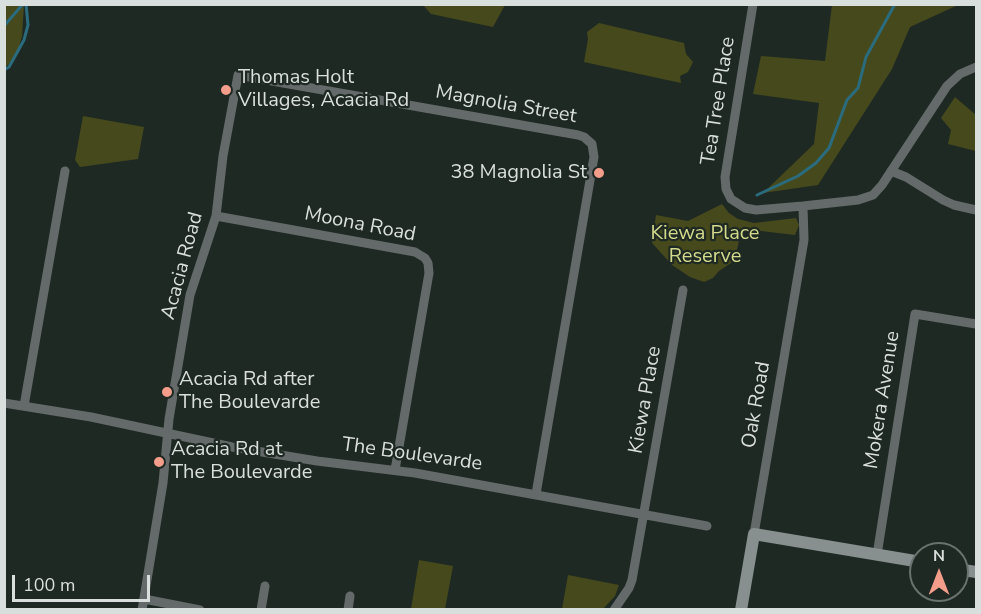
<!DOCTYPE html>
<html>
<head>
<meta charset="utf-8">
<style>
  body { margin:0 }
  #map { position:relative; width:981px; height:614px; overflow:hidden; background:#1f2924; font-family:"Nunito Sans",sans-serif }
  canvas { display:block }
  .frame { position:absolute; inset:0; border:6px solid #d9dfdc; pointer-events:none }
  .north { position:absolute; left:909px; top:542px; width:60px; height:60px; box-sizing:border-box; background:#1f2924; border:2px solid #69726e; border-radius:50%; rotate:0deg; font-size:16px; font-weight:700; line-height:24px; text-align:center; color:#d9dfdc }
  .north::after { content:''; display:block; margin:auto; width:21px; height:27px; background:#f49d8b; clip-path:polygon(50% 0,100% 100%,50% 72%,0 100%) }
  .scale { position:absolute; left:12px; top:575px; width:138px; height:27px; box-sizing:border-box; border:3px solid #d9dfdc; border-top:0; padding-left:8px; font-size:18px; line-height:21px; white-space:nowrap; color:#d9dfdc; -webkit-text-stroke:4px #1f2924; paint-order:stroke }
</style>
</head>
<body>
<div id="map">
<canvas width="981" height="614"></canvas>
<div class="frame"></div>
<div class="north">N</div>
<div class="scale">100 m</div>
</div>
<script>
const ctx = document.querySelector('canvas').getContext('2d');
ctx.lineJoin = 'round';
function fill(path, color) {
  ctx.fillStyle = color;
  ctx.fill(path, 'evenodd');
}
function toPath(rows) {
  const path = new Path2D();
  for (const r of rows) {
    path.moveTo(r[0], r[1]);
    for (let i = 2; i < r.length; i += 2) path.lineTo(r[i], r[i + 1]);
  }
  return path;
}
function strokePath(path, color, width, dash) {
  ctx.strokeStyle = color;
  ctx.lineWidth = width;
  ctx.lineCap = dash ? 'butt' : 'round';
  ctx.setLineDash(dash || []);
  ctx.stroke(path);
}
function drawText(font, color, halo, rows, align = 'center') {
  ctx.font = font + ' "Nunito Sans",sans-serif';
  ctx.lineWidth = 4.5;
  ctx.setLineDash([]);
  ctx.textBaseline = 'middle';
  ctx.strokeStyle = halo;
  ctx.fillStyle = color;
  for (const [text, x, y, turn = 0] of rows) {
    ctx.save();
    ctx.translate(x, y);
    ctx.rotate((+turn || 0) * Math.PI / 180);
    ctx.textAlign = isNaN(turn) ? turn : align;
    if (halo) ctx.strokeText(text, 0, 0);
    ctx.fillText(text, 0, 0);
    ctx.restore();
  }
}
const green = toPath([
  [5,4,24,5,22,36,17,55,5,68],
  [423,5,505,5,493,27,431,14],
  [832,5,958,5,910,27,892,69,818,185,763,193,814,144,819,103,753,94,761,56,825,61],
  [599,23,684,43,686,54,693,62,688,72,680,76,681,83,584,62,588,39,587,32],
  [955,97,976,115,976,151,948,144,951,130,941,118],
  [83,116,144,127,138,159,80,167,75,160],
  [722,204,729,213,738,219,754,223,796,218,799,225,795,235,744,229,740,236,736,254,731,263,719,271,713,278,704,282,690,277,672,265,652,243,656,215,688,221],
  [419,560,453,566,445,609,411,609],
  [568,575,619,585,615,596,603,609,562,609]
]);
const stream = toPath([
  [4,26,23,4],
  [4,70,9,67,24,40,28,25,26,4],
  [757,195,798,176,816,163,829,148,847,100,858,88,866,57,895,4]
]);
const street = toPath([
  [753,4,725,177,726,189,731,199,745,208,756,210,803,206,858,200,873,195,882,185,947,86,960,74,976,67],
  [891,171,906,177,943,200,954,205,976,210],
  [216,216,415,252,425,258,428,263,429,273,395,470],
  [4,403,91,417,232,447,317,461,415,473,707,526],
  [24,406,65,171],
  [754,534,804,240,803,206],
  [877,555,915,314,976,324],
  [144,599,200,610],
  [142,610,163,483,169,419,190,295,216,216,223,156,238,75,578,135,584,137,592,144,594,157,536,494],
  [261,610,265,586],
  [348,610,350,596],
  [614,610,629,588,632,580,683,290]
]);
const secondary = toPath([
  [957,569,976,572],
  [741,610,754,534,921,562]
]);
const markers = [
  [226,90,6,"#f49d8b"],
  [599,173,6,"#f49d8b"],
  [167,392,6,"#f49d8b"],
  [159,462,6,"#f49d8b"]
];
const poiNames = [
  ["Thomas Holt",238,78],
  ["Villages, Acacia Rd",238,101],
  ["38 Magnolia St",587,173,"right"],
  ["Acacia Rd after",179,380],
  ["The Boulevarde",179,403],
  ["Acacia Rd at",171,450],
  ["The Boulevarde",171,473]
];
const streetNames = [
  ["Tea Tree Place",719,101,-81],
  ["Magnolia Street",506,105,10],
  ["Moona Road",360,225,11],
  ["Acacia Road",183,266,-75],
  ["Kiewa Place",646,400,-80],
  ["Mokera Avenue",883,400,-81],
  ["Oak Road",757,405,-80],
  ["The Boulevarde",412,455,8]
];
const parkNames = [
  ["Kiewa Place",705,234],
  ["Reserve",705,257]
];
fill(green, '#46491b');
strokePath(stream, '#2a6c7e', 3);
strokePath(street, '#646a69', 9);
strokePath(secondary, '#87908f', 12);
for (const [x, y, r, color] of markers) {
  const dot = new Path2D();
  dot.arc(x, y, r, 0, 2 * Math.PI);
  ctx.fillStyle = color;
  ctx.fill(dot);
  strokePath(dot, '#1f2924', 2);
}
drawText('20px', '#d9dfdc', '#1f2924', poiNames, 'left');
drawText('20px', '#d9dfdc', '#1f2924', streetNames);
drawText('20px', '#d3da8b', '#1f2924', parkNames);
</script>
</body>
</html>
